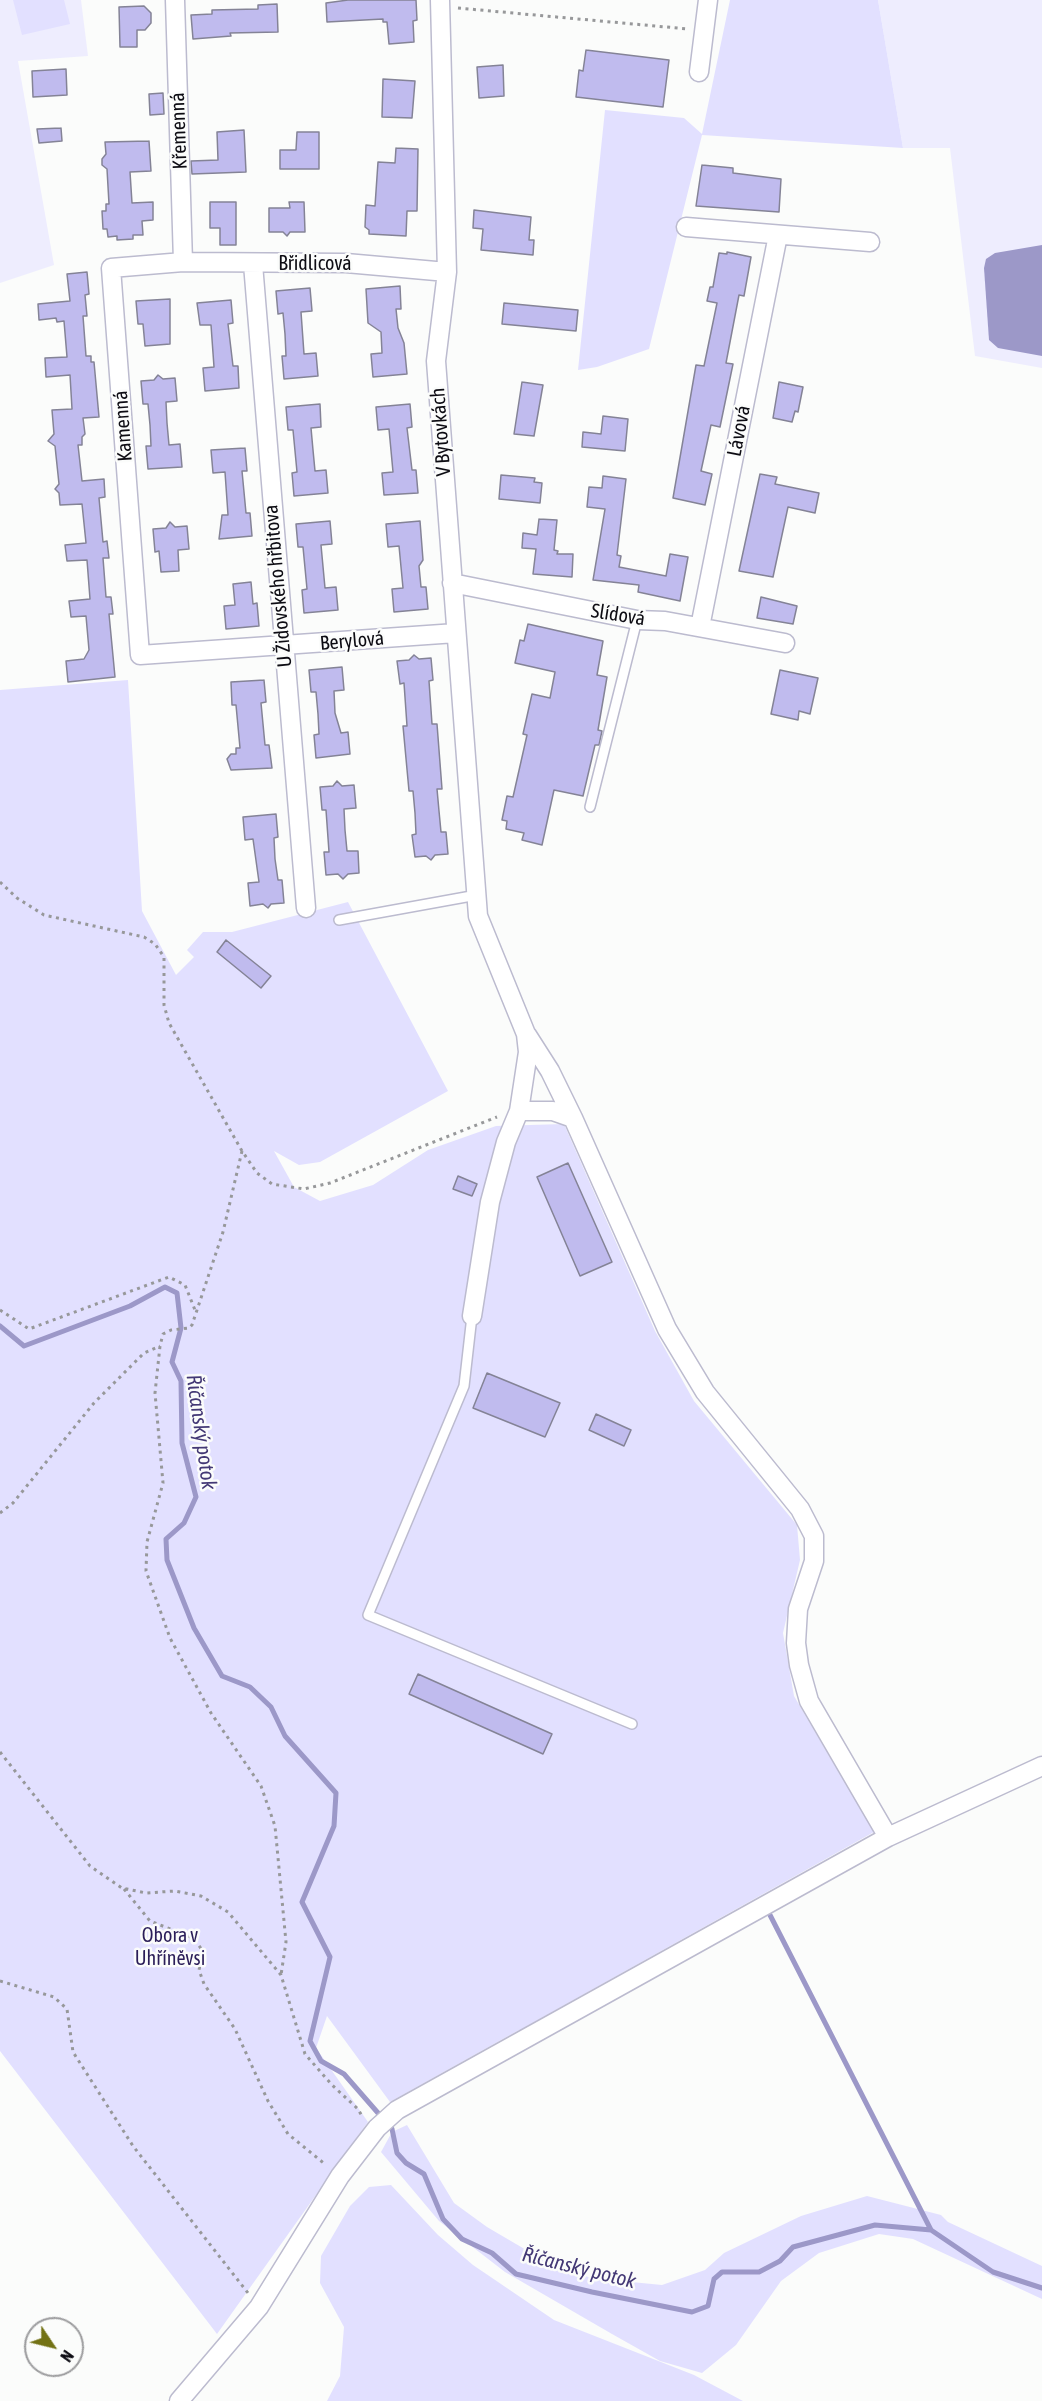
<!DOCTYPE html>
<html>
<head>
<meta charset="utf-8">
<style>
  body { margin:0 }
  #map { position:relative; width:1042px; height:2401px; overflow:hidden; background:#fbfcfb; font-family:"Asap Condensed",sans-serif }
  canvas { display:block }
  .north { position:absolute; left:24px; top:2317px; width:60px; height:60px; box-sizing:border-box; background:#fbfcfb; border:2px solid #9c9c9e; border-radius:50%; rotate:125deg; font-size:16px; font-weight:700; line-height:24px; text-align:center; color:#0d0c13 }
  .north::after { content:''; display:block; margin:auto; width:21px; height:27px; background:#737215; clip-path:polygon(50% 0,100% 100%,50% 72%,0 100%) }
</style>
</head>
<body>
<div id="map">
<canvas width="1042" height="2401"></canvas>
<div class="north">N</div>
</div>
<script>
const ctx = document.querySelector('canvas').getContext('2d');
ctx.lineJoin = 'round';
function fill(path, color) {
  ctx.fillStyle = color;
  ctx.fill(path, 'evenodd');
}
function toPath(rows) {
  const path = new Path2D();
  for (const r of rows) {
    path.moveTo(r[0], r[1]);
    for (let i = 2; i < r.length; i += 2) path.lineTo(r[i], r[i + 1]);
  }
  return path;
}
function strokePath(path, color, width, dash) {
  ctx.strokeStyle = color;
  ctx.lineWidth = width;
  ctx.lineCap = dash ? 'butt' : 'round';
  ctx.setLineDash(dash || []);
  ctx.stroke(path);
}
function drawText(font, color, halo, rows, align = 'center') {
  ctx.font = font + ' "Asap Condensed",sans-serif';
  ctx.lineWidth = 5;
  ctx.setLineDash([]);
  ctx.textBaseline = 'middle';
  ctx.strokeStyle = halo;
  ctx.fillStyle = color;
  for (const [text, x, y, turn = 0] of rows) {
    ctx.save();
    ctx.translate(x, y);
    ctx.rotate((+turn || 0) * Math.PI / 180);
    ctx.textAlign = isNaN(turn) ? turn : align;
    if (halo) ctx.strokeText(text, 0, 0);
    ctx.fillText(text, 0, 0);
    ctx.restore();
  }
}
const built = toPath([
  [0,0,81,0,88,56,18,61,54,265,0,283],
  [878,0,1042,0,1042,368,975,356,950,148,903,148]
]);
const green = toPath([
  [13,0,64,0,70,24,22,35],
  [730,0,878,0,903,148,702,135,649,349,597,367,578,370,605,110,684,118,702,134],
  [128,680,142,911,176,975,194,957,187,950,203,932,232,932,348,902,448,1091,320,1162,299,1165,274,1151,294,1187,320,1201,373,1185,428,1150,496,1126,564,1124,655,1331,694,1401,797,1525,800,1560,783,1633,794,1696,874,1832,527,2026,527,2030,519,2030,390,2102,327,2016,316,2048,368,2122,217,2334,0,2051,0,690],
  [407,2125,454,2203,487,2227,545,2261,591,2278,662,2285,705,2270,724,2253,801,2216,867,2196,941,2215,948,2222,1042,2266,1042,2299,913,2239,879,2234,819,2253,781,2281,736,2345,702,2373,660,2361,612,2334,505,2272,439,2221,381,2152,392,2132],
  [391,2185,438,2235,473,2265,554,2320,694,2375,743,2401,327,2401,340,2376,344,2327,320,2283,321,2256,350,2206,369,2187]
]);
const water = toPath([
  [1042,245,1042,356,998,348,989,340,984,268,986,259,995,253]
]);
const stream = toPath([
  [0,1326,24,1346,130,1306,165,1287,177,1293,181,1328,172,1362,181,1381,182,1443,196,1497,184,1523,166,1539,167,1560,194,1628,222,1676,250,1687,271,1707,285,1736,336,1793,334,1826,302,1902,330,1957,310,2041,321,2061,344,2074,392,2129,397,2153,406,2163,424,2174,443,2219,462,2239,492,2253,516,2274,592,2292,692,2312,708,2306,714,2279,722,2272,759,2272,780,2261,793,2247,875,2225,931,2230,993,2272,1042,2288],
  [770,1915,931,2230]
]);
const building = toPath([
  [348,0,416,0,417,20,413,21,414,42,389,44,387,22,383,22,383,19,327,22,326,3,348,0],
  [277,4,278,32,230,33,231,36,193,39,191,15,212,14,212,10,258,9,258,5,277,4],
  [144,6,151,13,151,23,145,30,137,30,137,47,120,47,119,7,144,6],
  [586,50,669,60,663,107,576,97,579,70,583,71,586,50],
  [503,65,504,96,479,98,477,67,503,65],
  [66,69,67,95,33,97,32,71,66,69],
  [383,79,415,81,412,118,382,117,383,79],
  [163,93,164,114,150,115,149,94,163,93],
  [61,128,62,141,39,143,37,129,61,128],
  [244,130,246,172,192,174,191,161,218,160,217,132,244,130],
  [297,132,319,132,319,169,280,169,280,150,296,150,297,132],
  [149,141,151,171,130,172,132,203,153,202,153,220,142,221,143,235,133,235,133,239,117,240,117,236,108,237,107,229,103,229,102,211,106,211,106,204,109,204,107,169,102,165,102,159,106,154,105,142,149,141],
  [396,148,418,149,417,211,407,211,406,236,369,234,369,230,365,227,366,205,375,206,378,162,395,163,396,148],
  [702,165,733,168,733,173,781,179,779,212,696,206,702,165],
  [210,202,236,202,236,245,220,245,220,228,210,228,210,202],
  [289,202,304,202,305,232,290,232,287,236,283,232,269,232,269,208,290,208,289,202],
  [474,210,531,217,529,240,534,240,533,255,481,250,483,229,473,228,474,210],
  [727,252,751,257,744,296,739,295,726,363,733,364,720,427,711,425,701,471,712,474,705,505,673,498,696,365,704,366,717,303,707,301,710,287,713,287,719,253,727,254,727,252],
  [87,272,89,294,85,295,87,316,83,316,86,356,91,356,91,362,94,362,99,417,83,418,85,434,82,437,82,445,78,445,82,481,104,479,105,497,99,498,103,542,107,541,109,558,103,558,106,597,111,597,113,614,109,614,115,677,68,682,66,661,84,659,89,650,86,616,71,617,69,601,90,599,87,560,67,561,65,545,86,543,82,504,60,505,59,493,55,489,59,484,55,446,48,441,54,434,52,410,72,409,70,375,46,377,45,358,67,357,64,321,57,322,56,318,39,320,38,304,70,301,67,274,87,272],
  [400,286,401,309,396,309,398,328,404,343,407,374,373,377,371,354,382,353,381,332,368,323,366,289,400,286],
  [310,288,312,311,301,312,304,354,316,353,318,376,284,379,282,356,286,356,285,334,283,313,278,314,276,291,310,288],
  [170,299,170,344,145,346,143,324,138,324,136,301,170,299],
  [231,300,233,323,228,324,233,366,238,366,239,388,205,391,203,368,214,367,211,325,200,325,197,303,231,300],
  [504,303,578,310,576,331,502,324,504,303],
  [158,375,163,379,175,378,177,401,166,402,167,423,169,445,180,444,182,467,148,469,146,446,151,446,150,425,148,404,143,404,141,381,154,380,158,375],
  [522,382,543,385,534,436,514,434,522,382],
  [779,382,803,387,798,412,795,411,792,422,773,418,779,382],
  [320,404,321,427,311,428,313,450,315,471,326,470,328,493,294,496,292,473,297,472,293,430,288,430,286,407,320,404],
  [410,404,412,427,407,428,412,470,416,470,418,493,384,495,382,473,393,472,389,429,378,430,376,407,410,404],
  [603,416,628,419,625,451,582,447,583,432,601,434,603,416],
  [245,448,247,471,242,471,246,513,250,513,252,536,219,539,222,515,228,515,225,472,213,473,211,450,245,448],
  [760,474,777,477,775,484,819,493,815,513,788,507,773,577,739,571,760,474],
  [501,475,535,478,534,482,542,483,540,503,499,499,501,475],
  [603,476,626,479,617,555,621,556,619,567,666,576,670,554,688,557,680,601,638,592,639,585,593,580,605,509,587,507,589,487,602,488,603,476],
  [539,519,557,520,554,550,558,551,557,554,573,554,572,577,533,574,536,549,522,548,523,533,537,535,539,519],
  [330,521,332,544,321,545,325,588,336,587,338,610,304,613,302,590,307,589,303,547,298,547,296,524,330,521],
  [420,521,423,560,419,566,421,587,426,587,428,609,394,612,392,589,403,588,399,546,388,547,386,524,420,521],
  [170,522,175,527,187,526,189,549,178,550,179,571,161,572,159,551,155,552,153,529,166,528,170,522],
  [251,582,253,604,257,603,259,626,226,629,224,606,235,605,233,584,251,582],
  [761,597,797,606,793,624,757,618,761,597],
  [528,624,603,641,597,675,607,677,598,730,602,731,599,745,595,745,583,796,554,790,542,845,522,840,524,833,506,829,507,821,502,820,507,796,513,797,527,735,523,734,532,694,550,698,555,672,515,663,520,640,524,641,528,624],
  [414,655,419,659,431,658,433,680,429,681,432,724,437,724,442,789,437,789,439,811,441,832,446,832,448,854,435,855,431,860,426,856,415,857,412,835,416,834,415,813,413,791,409,791,403,726,407,726,404,683,400,684,397,661,409,660,414,655],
  [342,667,344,690,334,691,335,713,341,733,348,732,350,754,316,758,314,735,319,734,318,714,316,692,311,692,309,670,342,667],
  [780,670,818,678,810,714,799,711,798,720,771,714,780,670],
  [264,680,266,702,261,703,265,745,269,745,272,768,231,770,227,759,231,754,236,754,236,748,240,748,236,705,232,705,231,682,264,680],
  [337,781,342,786,354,785,356,808,344,809,345,830,347,851,358,851,359,873,348,874,343,879,338,874,326,875,324,852,329,852,326,810,322,810,320,787,333,786,337,781],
  [276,814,278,837,274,838,275,859,278,880,282,880,284,903,271,904,268,908,263,904,250,906,248,883,259,882,253,839,245,840,243,817,276,814],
  [226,940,271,976,261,988,217,952,226,940],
  [568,1163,612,1262,580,1276,537,1177,568,1163],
  [458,1176,477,1184,472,1196,453,1189,458,1176],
  [487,1373,560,1403,545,1437,473,1408,487,1373],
  [596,1414,631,1430,624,1446,589,1430,596,1414],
  [418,1674,552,1734,543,1754,409,1694,418,1674]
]);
const path = toPath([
  [458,8,688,29],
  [0,882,17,898,44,915,144,937,155,944,164,957,164,1005,169,1023,242,1151,257,1173,272,1184,304,1189,330,1183,497,1117],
  [242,1151,223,1232,192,1325,189,1328,171,1330,163,1334,160,1346,155,1393,163,1483,147,1542,146,1571,170,1638,211,1713,261,1786,275,1826,286,1942,281,1975],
  [0,1310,29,1329,169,1277,185,1285,195,1310],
  [0,1513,13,1503,94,1403,144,1353,160,1346],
  [0,1752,90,1866,122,1888,146,1893,175,1891,201,1896,228,1912,281,1975,305,2054,332,2085,358,2109,363,2118],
  [124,1889,150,1921,193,1938,203,1951,199,1970,204,1984,235,2029,268,2101,288,2134,326,2165],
  [0,1981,54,1997,67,2009,73,2052,133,2146,248,2293]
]);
const lane = toPath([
  [590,807,637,620],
  [339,920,477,895],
  [472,1316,464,1386,368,1615,632,1724]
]);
const street = toPath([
  [175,0,183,262],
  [440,0,447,272,436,361,478,916,526,1034,528,1052,519,1111,506,1142,490,1202,472,1316],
  [699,72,708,0],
  [686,227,870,242],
  [253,264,306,908],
  [447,272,346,263,183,262,111,268,140,655,456,633],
  [452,583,637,620,665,621,785,643],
  [700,627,778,235],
  [527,1035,550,1071,573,1118,667,1329,705,1392,800,1509,814,1536,814,1561,798,1609,796,1643,799,1665,809,1701,888,1837],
  [519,1111,553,1111,573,1118],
  [179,2401,259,2307,340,2176,377,2128,397,2110,888,1837,1042,1766]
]);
const streetNames = [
  ["Křemenná",179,131,-92],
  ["Břidlicová",315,264],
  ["Kamenná",123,426,-94],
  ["Lávová",739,431,-79],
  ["V Bytovkách",441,432,-94],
  ["U Židovského hřbitova",278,586,-95],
  ["Slídová",618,615,9],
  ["Berylová",352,641,-5]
];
const parkNames = [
  ["Obora v",170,1936],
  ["Uhříněvsi",170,1959]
];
const waterNames = [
  ["Říčanský potok",201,1432,82],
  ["Říčanský potok",579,2268,14]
];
fill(built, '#eeedfe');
fill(green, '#e2e0ff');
fill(water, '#9c98c8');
strokePath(stream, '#9c98c8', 5);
fill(building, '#c0bbee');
strokePath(building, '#848396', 1.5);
strokePath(lane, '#bcbbcf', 12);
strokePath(street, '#bcbbcf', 21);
strokePath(path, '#97989a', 3, [3, 4.5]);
strokePath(lane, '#fff', 9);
strokePath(street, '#fff', 18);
drawText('20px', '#0d0c13', '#fbfcfb', streetNames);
drawText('20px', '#2b1e59', '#fbfcfb', parkNames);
drawText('italic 21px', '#433875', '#fbfcfb', waterNames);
</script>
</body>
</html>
